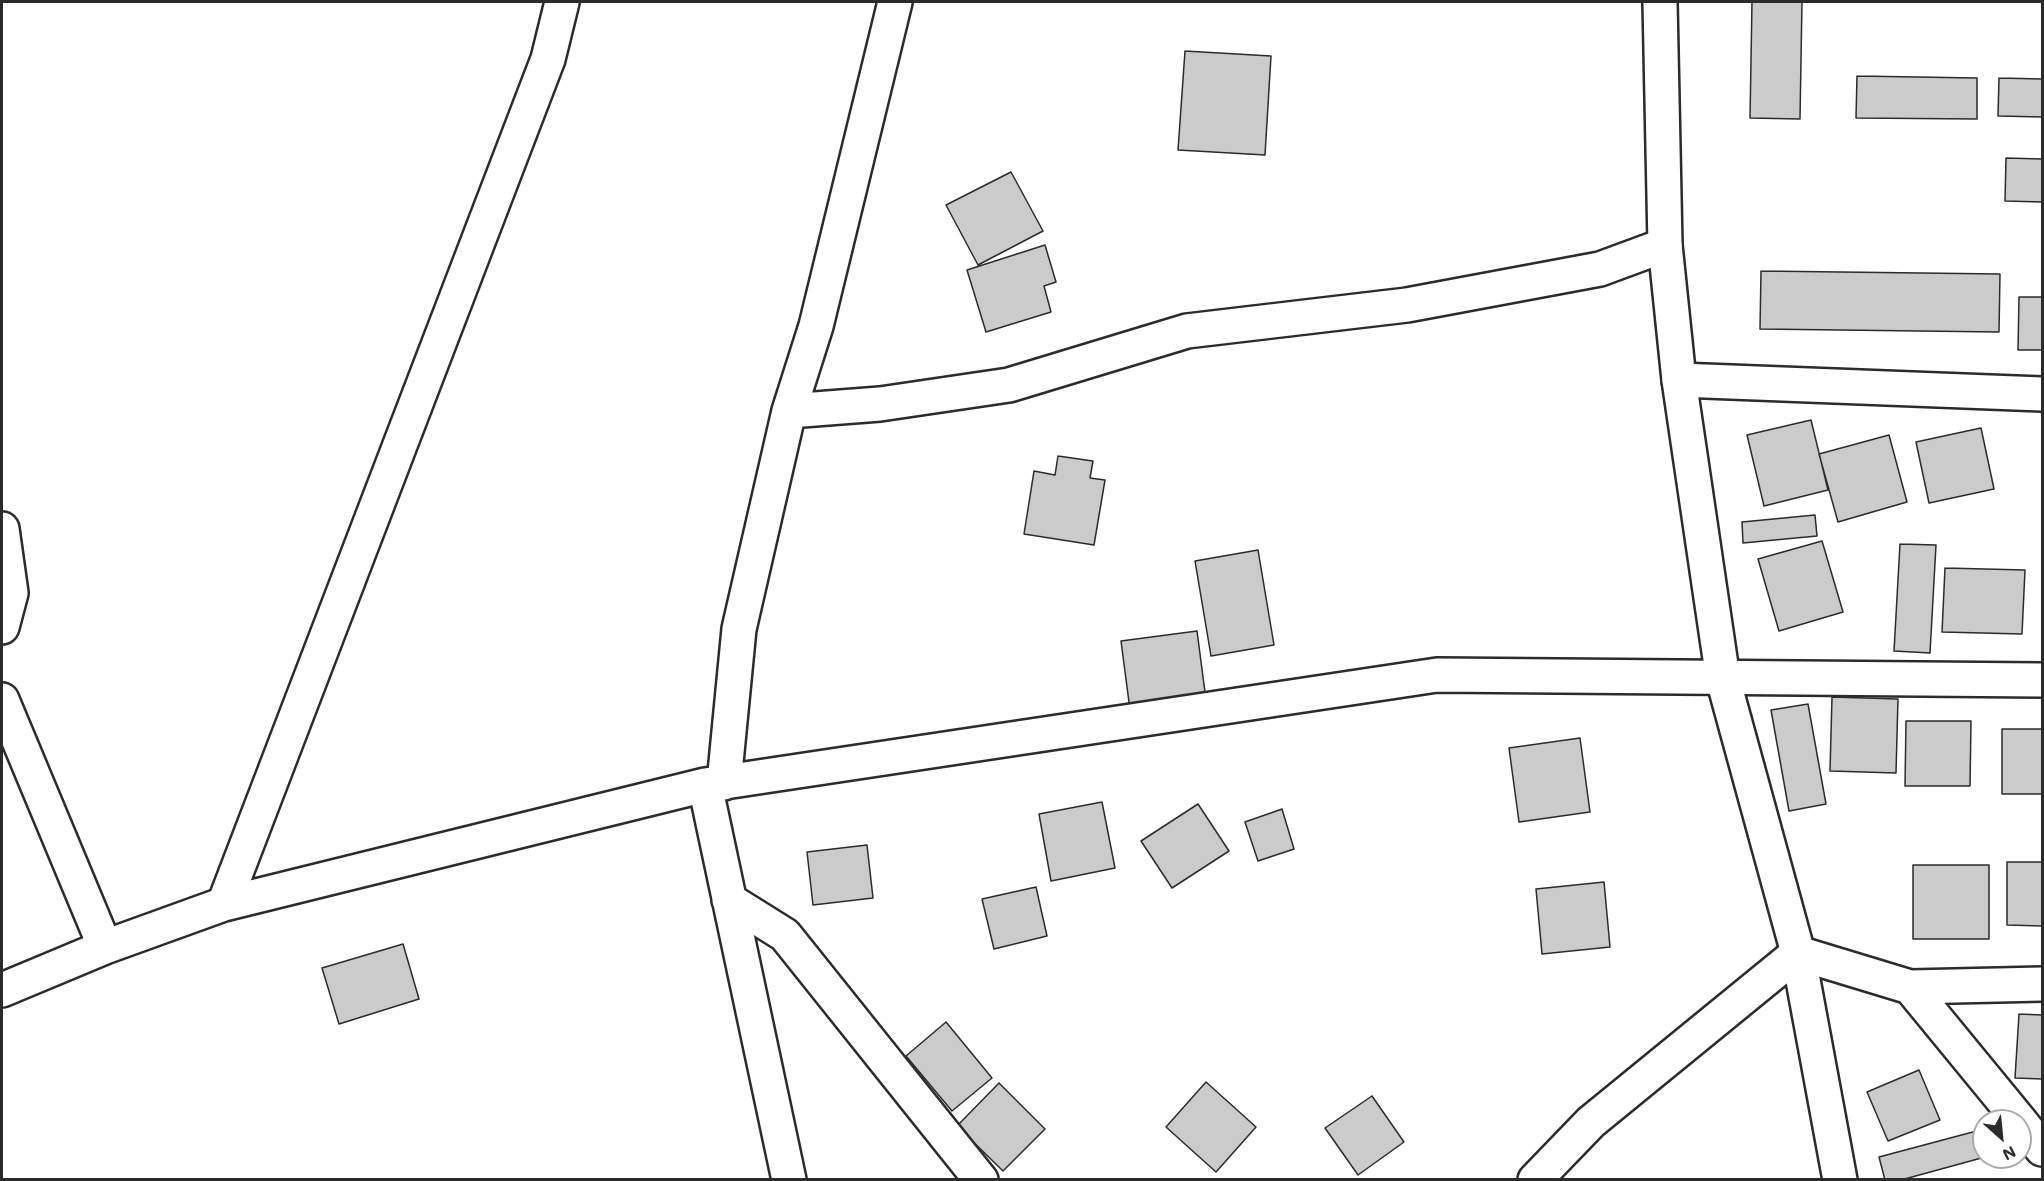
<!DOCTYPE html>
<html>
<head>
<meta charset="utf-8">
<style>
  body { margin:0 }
  #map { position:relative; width:2044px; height:1181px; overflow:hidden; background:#fff; font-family:Mali,sans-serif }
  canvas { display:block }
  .frame { position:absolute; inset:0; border:3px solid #2b2b2b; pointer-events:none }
  .north { position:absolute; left:1972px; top:1109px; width:60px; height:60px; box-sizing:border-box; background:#fff; border:2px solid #aaa; border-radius:50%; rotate:153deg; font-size:16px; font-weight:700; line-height:24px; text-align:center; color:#2b2b2b }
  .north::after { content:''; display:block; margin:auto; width:21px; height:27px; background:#2b2b2b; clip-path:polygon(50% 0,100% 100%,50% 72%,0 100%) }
</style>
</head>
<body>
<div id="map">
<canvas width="2044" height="1181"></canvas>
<div class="frame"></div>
<div class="north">N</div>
</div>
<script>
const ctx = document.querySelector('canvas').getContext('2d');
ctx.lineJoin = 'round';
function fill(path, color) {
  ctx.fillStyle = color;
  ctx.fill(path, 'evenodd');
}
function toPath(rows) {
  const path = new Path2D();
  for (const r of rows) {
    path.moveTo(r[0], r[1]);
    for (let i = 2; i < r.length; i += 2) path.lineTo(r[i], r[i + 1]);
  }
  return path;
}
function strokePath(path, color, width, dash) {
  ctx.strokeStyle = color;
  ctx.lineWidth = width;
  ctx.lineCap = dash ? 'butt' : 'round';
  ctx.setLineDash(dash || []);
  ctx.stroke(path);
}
const building = toPath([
  [1752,2,1802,2,1800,119,1750,118,1752,2],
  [1185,51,1271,56,1265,155,1178,150,1185,51],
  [1857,76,1977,78,1977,119,1856,118,1857,76],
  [1999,78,2042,79,2042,117,1998,116,1999,78],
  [2006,158,2042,159,2042,202,2005,201,2006,158],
  [1011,172,1043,231,978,265,946,205,1011,172],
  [1045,245,1056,282,1044,286,1051,312,986,332,967,270,1045,245],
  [1761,271,2000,274,1999,332,1760,329,1761,271],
  [2019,297,2042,297,2042,350,2018,350,2019,297],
  [1811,420,1828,490,1764,506,1747,435,1811,420],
  [1981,428,1994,489,1929,503,1916,442,1981,428],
  [1889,435,1907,502,1838,522,1819,454,1889,435],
  [1058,456,1093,461,1090,478,1105,480,1094,545,1024,534,1034,471,1055,475,1058,456],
  [1815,515,1817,536,1743,543,1742,522,1815,515],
  [1822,541,1843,612,1779,631,1758,559,1822,541],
  [1900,544,1936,545,1930,653,1894,651,1900,544],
  [1258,550,1274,645,1211,656,1195,561,1258,550],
  [1945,568,2025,570,2022,634,1942,632,1945,568],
  [1197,631,1206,700,1130,710,1121,641,1197,631],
  [1832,697,1898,699,1896,773,1830,771,1832,697],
  [1808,704,1826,804,1789,811,1771,710,1808,704],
  [1906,721,1971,721,1970,786,1905,786,1906,721],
  [2002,729,2042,729,2042,794,2002,794,2002,729],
  [1580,738,1590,812,1519,822,1509,748,1580,738],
  [1102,802,1115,868,1051,881,1039,814,1102,802],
  [1198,804,1229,851,1172,888,1141,841,1198,804],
  [1282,809,1294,849,1258,861,1245,822,1282,809],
  [867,845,873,898,813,905,807,852,867,845],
  [2007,862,2042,862,2042,926,2007,925,2007,862],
  [1913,865,1989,865,1989,939,1913,939,1913,865],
  [1604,882,1610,947,1542,954,1536,889,1604,882],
  [1036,887,1047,936,994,949,982,899,1036,887],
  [403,944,419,999,339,1024,322,968,403,944],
  [2019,1014,2042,1015,2042,1079,2015,1078,2019,1014],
  [946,1022,992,1078,952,1111,906,1056,946,1022],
  [1919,1070,1940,1120,1888,1141,1867,1092,1919,1070],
  [1206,1082,1256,1127,1216,1172,1166,1127,1206,1082],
  [999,1083,1045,1129,1003,1171,957,1126,999,1083],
  [1372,1096,1404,1142,1358,1175,1325,1128,1372,1096],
  [1984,1129,1985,1157,1901,1180,1885,1180,1879,1157,1984,1129]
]);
const minor = toPath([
  [1679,380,2042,394],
  [789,411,880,404,1009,385,1187,331,1407,305,1600,269,1665,245],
  [2,529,11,593,2,627],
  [2,700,105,947],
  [724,783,739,629,789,411,816,326,895,2],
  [705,785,789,1180],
  [729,900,785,935,981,1180],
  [224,904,548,59,562,2],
  [1910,987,2020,1121],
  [2,990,105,947,224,904,705,785,1437,675,2042,680],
  [2020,1121,2042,1149],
  [1535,1180,1591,1122,1798,953,1910,987,2042,984]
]);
const primary = toPath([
  [1660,2,1665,245,1679,380,1723,679,1798,953,1840,1180]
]);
fill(building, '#cbcbcb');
strokePath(building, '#2b2b2b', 1.5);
strokePath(minor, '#2b2b2b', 38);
strokePath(primary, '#2b2b2b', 38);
strokePath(minor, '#fff', 33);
strokePath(primary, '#fff', 33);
</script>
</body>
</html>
